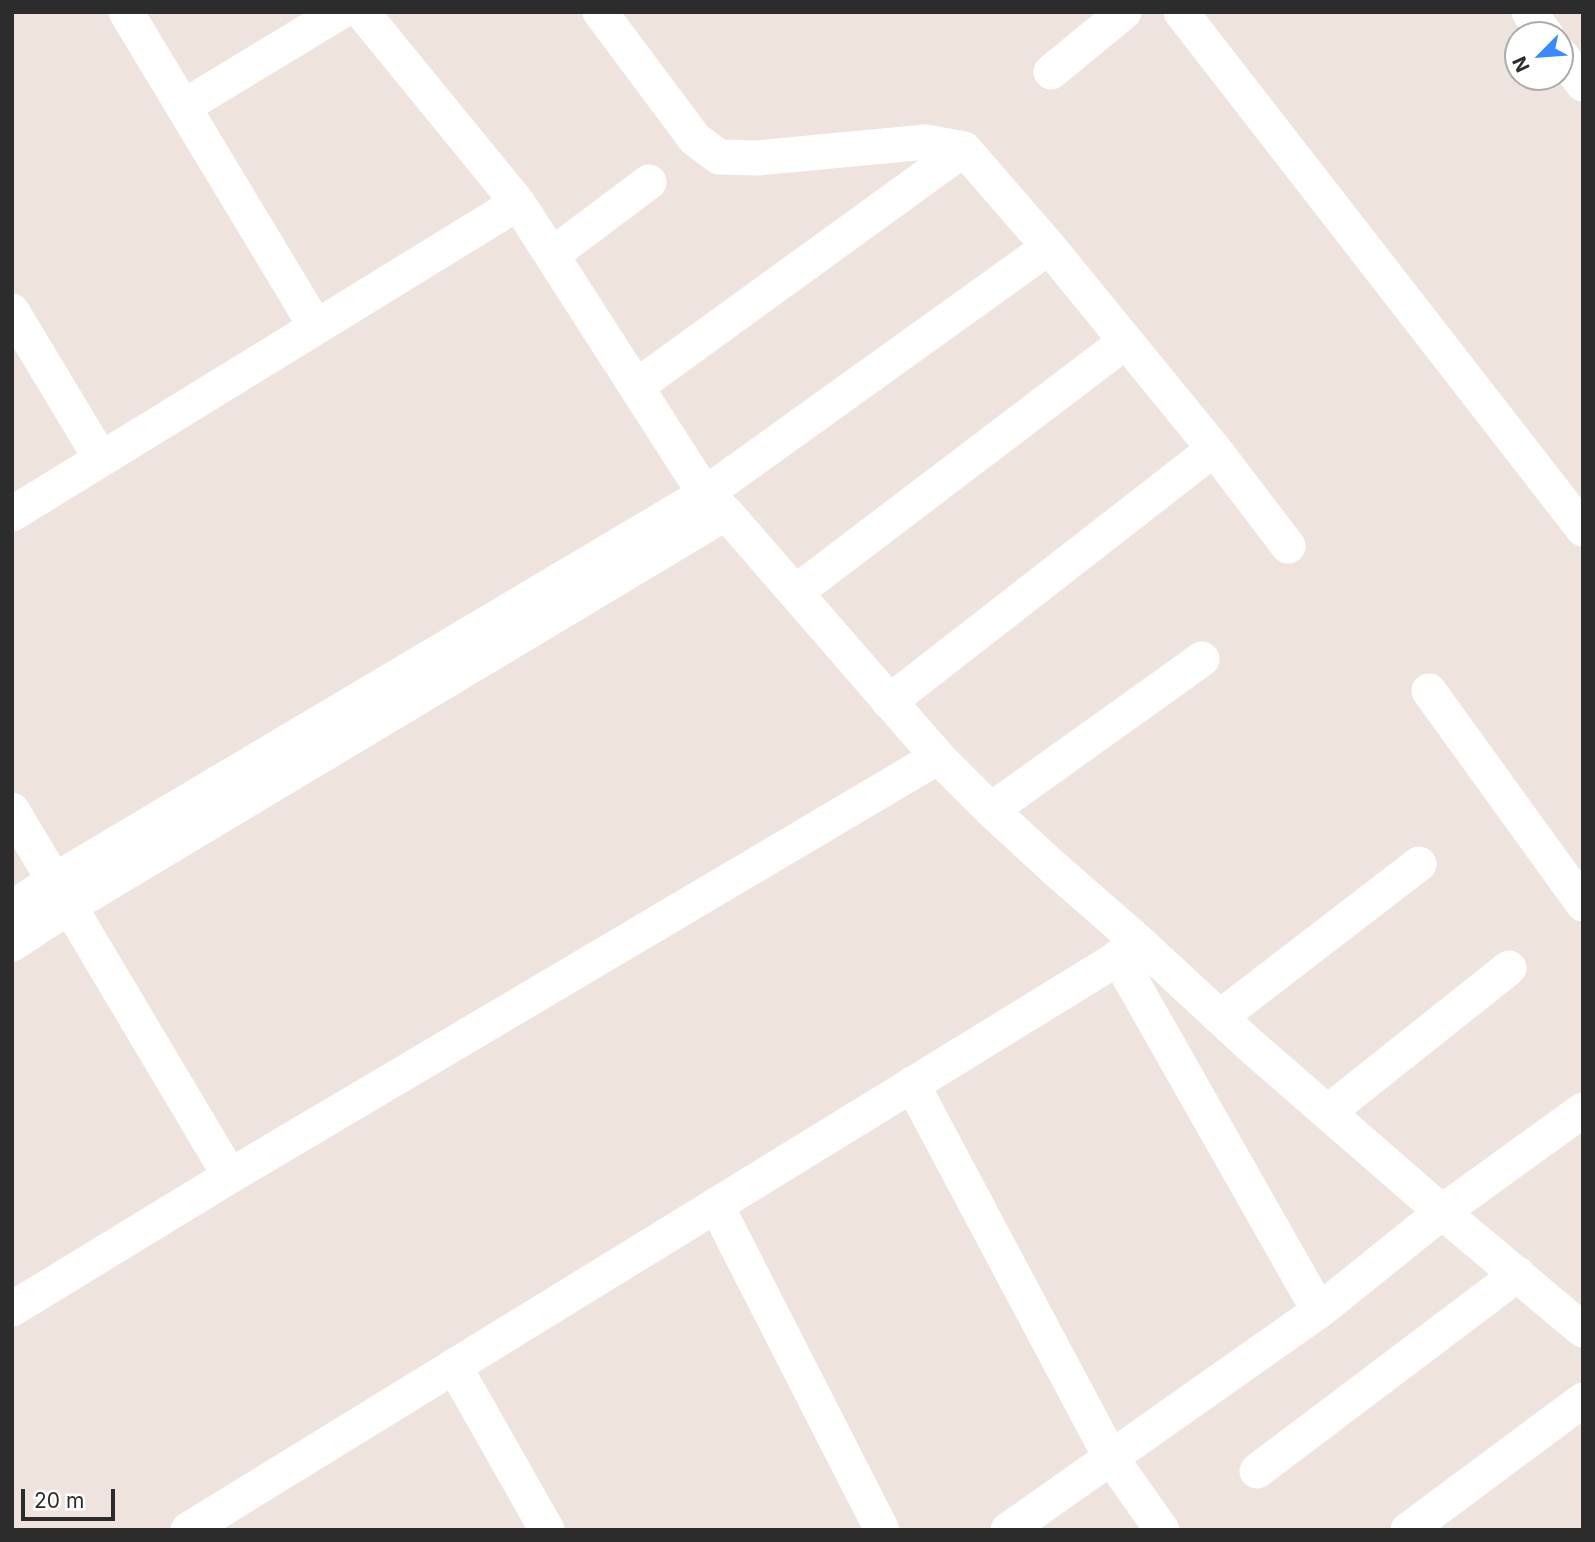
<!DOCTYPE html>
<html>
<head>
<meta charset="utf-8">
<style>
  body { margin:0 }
  #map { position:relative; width:1595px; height:1542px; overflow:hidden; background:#eee3dd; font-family:Inter,sans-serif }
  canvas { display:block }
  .frame { position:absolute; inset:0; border:14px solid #2c2c2c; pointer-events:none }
  .north { position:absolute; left:1504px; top:21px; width:70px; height:70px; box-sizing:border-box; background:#fff; border:2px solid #ababab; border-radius:50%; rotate:245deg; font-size:19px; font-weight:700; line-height:28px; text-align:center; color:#2c2c2c }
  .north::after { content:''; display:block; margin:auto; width:24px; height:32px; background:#3a8aff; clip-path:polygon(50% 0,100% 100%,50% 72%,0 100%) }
  .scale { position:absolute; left:21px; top:1489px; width:94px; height:32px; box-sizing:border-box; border:4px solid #2c2c2c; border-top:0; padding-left:9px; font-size:21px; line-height:24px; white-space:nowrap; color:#2c2c2c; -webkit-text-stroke:5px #fff; paint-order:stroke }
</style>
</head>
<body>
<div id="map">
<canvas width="1595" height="1542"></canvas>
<div class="frame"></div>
<div class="north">N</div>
<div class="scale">20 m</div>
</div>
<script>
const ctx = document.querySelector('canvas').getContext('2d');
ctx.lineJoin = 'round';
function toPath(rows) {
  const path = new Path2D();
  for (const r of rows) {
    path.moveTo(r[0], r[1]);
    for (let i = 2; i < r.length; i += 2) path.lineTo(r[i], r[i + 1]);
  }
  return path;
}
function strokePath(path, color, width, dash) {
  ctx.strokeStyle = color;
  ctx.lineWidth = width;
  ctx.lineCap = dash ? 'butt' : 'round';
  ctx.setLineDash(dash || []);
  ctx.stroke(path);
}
const minor = toPath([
  [126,12,316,327],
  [362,12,518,203,705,494,726,513,938,757,991,810,1054,868,1141,944,1250,1045,1442,1212,1583,1330],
  [600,12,695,139,719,157,757,158,926,142,964,149,1049,247,1214,449,1288,546],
  [1181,12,1583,529],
  [1529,12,1546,35],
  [1560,54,1583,84],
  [1051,72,1124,12],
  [183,107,340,12],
  [553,254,649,182],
  [12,311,101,459],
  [637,386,964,149],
  [12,514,518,203],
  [796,592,1125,342],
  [1429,691,1583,904],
  [889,702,1214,449],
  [12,810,230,1176],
  [991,810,1202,659],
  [12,908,55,880,705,494,1049,247],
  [12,944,70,906,726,513],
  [1118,957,1319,1311],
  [1220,1017,1419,864],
  [912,1084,1111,1458,1162,1530],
  [1328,1112,1509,968],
  [716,1205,882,1530],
  [12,1309,230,1176,938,757],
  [454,1366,547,1530],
  [1257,1471,1518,1274],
  [188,1530,1141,944],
  [1008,1530,1319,1311,1442,1212,1583,1110],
  [1408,1530,1583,1400]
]);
strokePath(minor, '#fff', 35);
</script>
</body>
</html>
